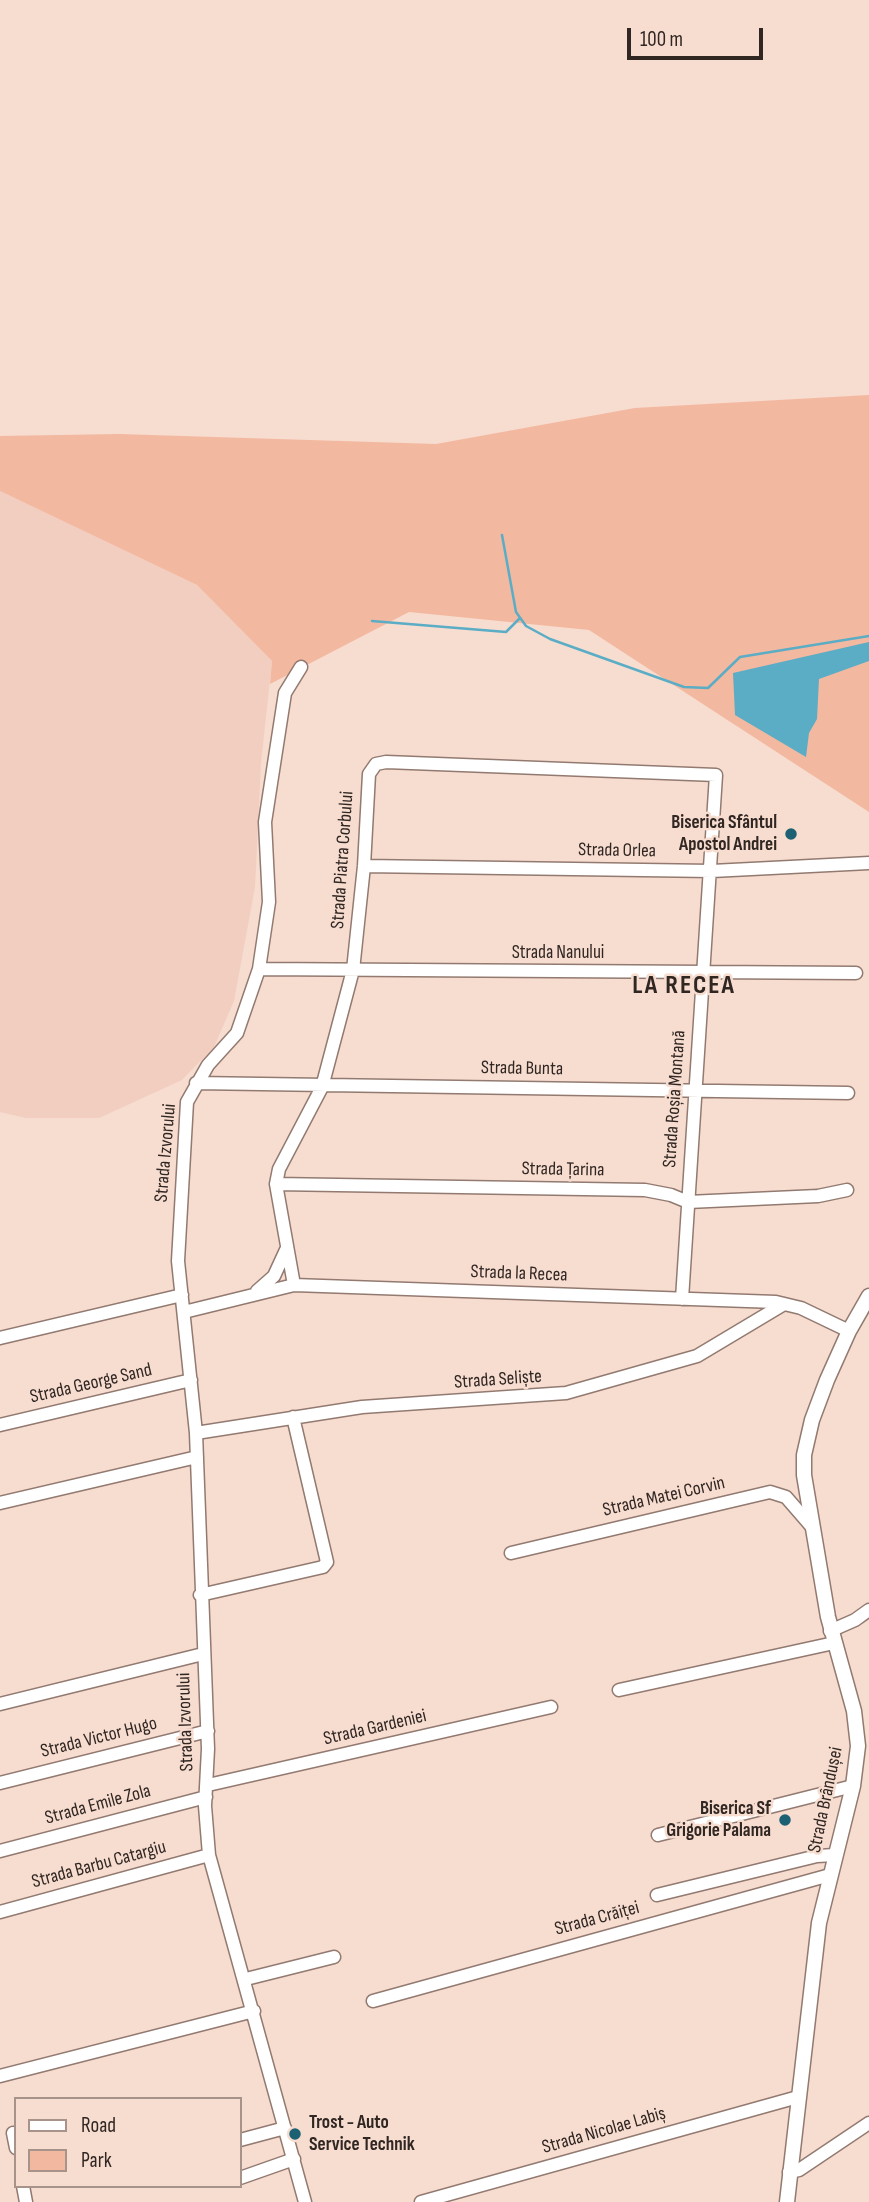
<!DOCTYPE html>
<html>
<head>
<meta charset="utf-8">
<style>
  body { margin:0 }
  #map { position:relative; width:869px; height:2202px; overflow:hidden; background:#f7dcd0; font-family:"Sofia Sans Condensed",sans-serif }
  canvas { display:block }
  .legend { position:absolute; left:14px; top:2097px; width:228px; height:91px; box-sizing:border-box; background:#f7dcd0; border:2px solid #a7938a; margin:0; padding:9px 12px; list-style:none; font-size:21px; color:#302622 }
  .legend li { display:flex; align-items:center; gap:14px; height:35px }
  .legend b { width:35px; border:2px solid #a7938a }
  .scale { position:absolute; left:627px; top:28px; width:136px; height:32px; box-sizing:border-box; border:4px solid #302622; border-top:0; padding-left:9px; font-size:21px; line-height:24px; white-space:nowrap; color:#302622; -webkit-text-stroke:5px #f7dcd0; paint-order:stroke }
</style>
</head>
<body>
<div id="map">
<canvas width="869" height="2202"></canvas>
<ul class="legend">
<li><b style="height:9px;background:#fff"></b>Road</li>
<li><b style="height:19px;background:#f3b8a0"></b>Park</li>
</ul>
<div class="scale">100 m</div>
</div>
<script>
const ctx = document.querySelector('canvas').getContext('2d');
ctx.lineJoin = 'round';
function fill(path, color) {
  ctx.fillStyle = color;
  ctx.fill(path, 'evenodd');
}
function toPath(rows) {
  const path = new Path2D();
  for (const r of rows) {
    path.moveTo(r[0], r[1]);
    for (let i = 2; i < r.length; i += 2) path.lineTo(r[i], r[i + 1]);
  }
  return path;
}
function strokePath(path, color, width, dash) {
  ctx.strokeStyle = color;
  ctx.lineWidth = width;
  ctx.lineCap = dash ? 'butt' : 'round';
  ctx.setLineDash(dash || []);
  ctx.stroke(path);
}
function drawText(font, color, halo, rows, align = 'center') {
  ctx.font = font + ' "Sofia Sans Condensed",sans-serif';
  ctx.lineWidth = 5;
  ctx.setLineDash([]);
  ctx.textBaseline = 'middle';
  ctx.strokeStyle = halo;
  ctx.fillStyle = color;
  for (const [text, x, y, turn = 0] of rows) {
    ctx.save();
    ctx.translate(x, y);
    ctx.rotate((+turn || 0) * Math.PI / 180);
    ctx.textAlign = isNaN(turn) ? turn : align;
    if (halo) ctx.strokeText(text, 0, 0);
    ctx.fillText(text, 0, 0);
    ctx.restore();
  }
}
const built = toPath([
  [0,491,197,585,272,661,261,763,255,887,234,1001,214,1047,182,1080,99,1118,26,1118,0,1112]
]);
const green = toPath([
  [869,395,869,812,589,630,409,612,270,684,272,661,197,585,0,491,0,436,119,434,436,444,635,408]
]);
const water = toPath([
  [869,642,869,661,819,679,817,719,809,733,806,757,735,715,733,673]
]);
const stream = toPath([
  [502,535,516,612,526,626,550,639,684,687,708,688,740,657,869,636],
  [372,621,506,632,520,618]
]);
const minor = toPath([
  [301,667,285,693,265,822,269,902,259,969,237,1033,208,1065,187,1102,178,1261,196,1433,208,1749,205,1806,209,1855,305,2202],
  [364,866,712,871,869,863],
  [259,969,856,973],
  [196,1083,848,1093],
  [276,1184,645,1190,671,1195,688,1202,818,1196,847,1190],
  [294,1285,276,1184,279,1169,322,1087,353,970,364,866,369,774,376,764,386,762,716,775,682,1299],
  [257,1291,274,1276,286,1250],
  [184,1312,294,1285,776,1302,801,1308,849,1331],
  [0,1338,182,1295],
  [0,1425,191,1380],
  [196,1433,362,1407,566,1393,697,1356,784,1304],
  [0,1503,197,1457],
  [511,1553,770,1492,786,1497,812,1527],
  [200,1595,323,1567,327,1562,293,1417],
  [830,1631,855,1620,869,1610],
  [619,1690,834,1643],
  [0,1704,203,1654],
  [0,1783,208,1731],
  [208,1785,551,1707],
  [658,1835,853,1786],
  [0,1851,206,1797],
  [657,1895,817,1856,835,1855],
  [0,1912,209,1855],
  [246,1979,334,1957],
  [373,2001,830,1875],
  [0,2076,254,2011],
  [13,2133,16,2148],
  [240,2140,285,2128],
  [789,2172,799,2170,869,2123],
  [240,2178,294,2159],
  [23,2186,26,2202],
  [421,2202,798,2097]
]);
const major = toPath([
  [787,2202,819,1923,853,1786,858,1746,854,1711,828,1617,804,1475,804,1455,812,1420,827,1380,849,1331,869,1296]
]);
const markers = [
  [791,834,7,"#1c6173"],
  [785,1820,7,"#1c6173"],
  [295,2134,7,"#1c6173"]
];
const poiNames = [
  ["Biserica Sfântul",777,823],
  ["Apostol Andrei",777,845],
  ["Biserica Sf",771,1809],
  ["Grigorie Palama",771,1831],
  ["Trost - Auto",309,2123,"left"],
  ["Service Technik",309,2145,"left"]
];
const streetNames = [
  ["Strada Orlea",617,851,1],
  ["Strada Piatra Corbului",343,860,-86],
  ["Strada Nanului",558,953],
  ["Strada Bunta",522,1069,1],
  ["Strada Roșia Montană",675,1099,-86],
  ["Strada Izvorului",166,1153,-85],
  ["Strada Țarina",563,1170,1],
  ["Strada la Recea",519,1274,2],
  ["Strada Seliște",498,1380,-4],
  ["Strada George Sand",91,1384,-13],
  ["Strada Matei Corvin",664,1497,-13],
  ["Strada Izvorului",186,1722,-92],
  ["Strada Gardeniei",375,1728,-13],
  ["Strada Victor Hugo",99,1738,-14],
  ["Strada Brândușei",826,1800,-78],
  ["Strada Emile Zola",98,1805,-15],
  ["Strada Barbu Catargiu",99,1865,-15],
  ["Strada Crăiței",597,1919,-15],
  ["Strada Nicolae Labiș",604,2131,-16]
];
const districtNames = [
  ["LA RECEA",684,986]
];
fill(built, '#f1cec0');
fill(green, '#f3b8a0');
fill(water, '#5aadc5');
strokePath(stream, '#5aadc5', 2.5);
strokePath(minor, '#927a70', 15);
strokePath(major, '#927a70', 17);
strokePath(minor, '#fff', 12);
strokePath(major, '#fff', 14);
for (const [x, y, r, color] of markers) {
  const dot = new Path2D();
  dot.arc(x, y, r, 0, 2 * Math.PI);
  ctx.fillStyle = color;
  ctx.fill(dot);
  strokePath(dot, '#f7dcd0', 2.5);
}
drawText('bold 19px', '#302622', '#f7dcd0', poiNames, 'right');
drawText('19px', '#302622', '#f7dcd0', streetNames);
ctx.letterSpacing = '2px';
drawText('bold 26px', '#302622', '#f7dcd0', districtNames);
ctx.letterSpacing = '0px';
</script>
</body>
</html>
